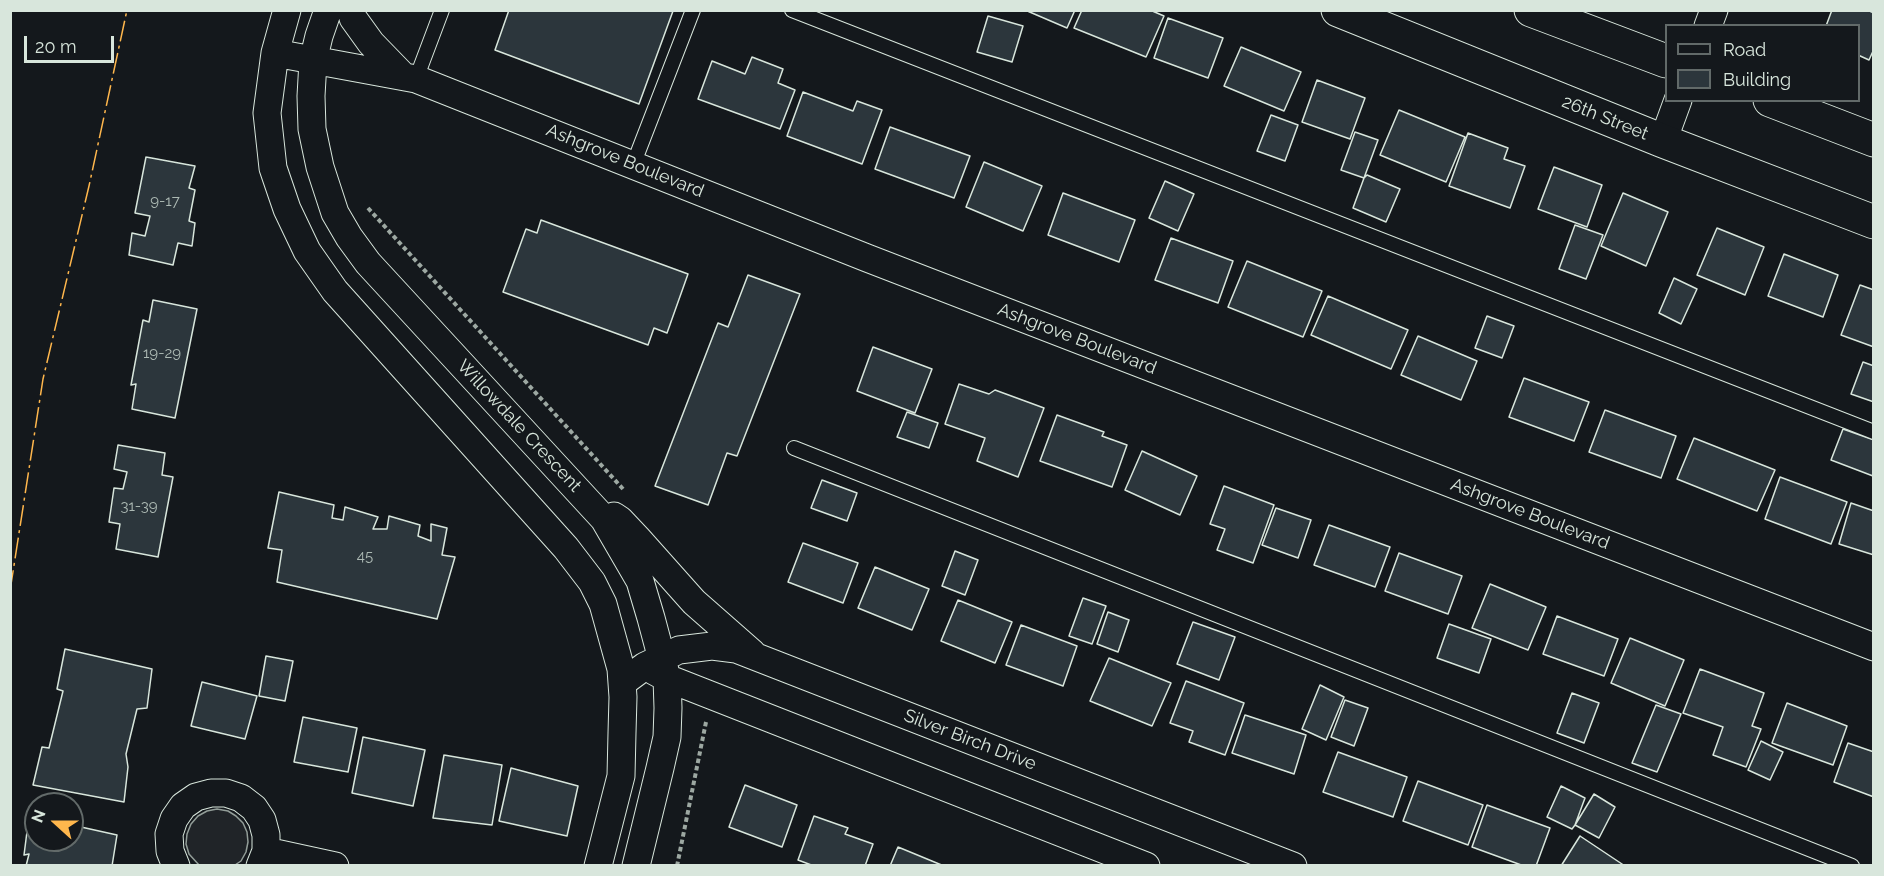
<!DOCTYPE html>
<html>
<head>
<meta charset="utf-8">
<style>
  body { margin:0 }
  #map { position:relative; width:1884px; height:876px; overflow:hidden; background:#14181c; font-family:Raleway,sans-serif }
  canvas { display:block }
  .frame { position:absolute; inset:0; border:12px solid #d8e6dc; pointer-events:none }
  .legend { position:absolute; left:1665px; top:24px; width:195px; height:78px; box-sizing:border-box; background:#14181c; border:2px solid #626a69; margin:0; padding:8px 10px; list-style:none; font-size:18px; color:#d8e6dc }
  .legend li { display:flex; align-items:center; gap:12px; height:30px }
  .legend b { width:30px; border:2px solid #626a69 }
  .north { position:absolute; left:24px; top:792px; width:60px; height:60px; box-sizing:border-box; background:#14181c; border:2px solid #626a69; border-radius:50%; rotate:291deg; font-size:16px; font-weight:700; line-height:24px; text-align:center; color:#d8e6dc }
  .north::after { content:''; display:block; margin:auto; width:21px; height:27px; background:#ffb74d; clip-path:polygon(50% 0,100% 100%,50% 72%,0 100%) }
  .scale { position:absolute; left:24px; top:36px; width:90px; height:27px; box-sizing:border-box; border:3px solid #d8e6dc; border-top:0; padding-left:8px; font-size:18px; line-height:21px; white-space:nowrap; color:#d8e6dc; -webkit-text-stroke:4px #14181c; paint-order:stroke }
</style>
</head>
<body>
<div id="map">
<canvas width="1884" height="876"></canvas>
<div class="frame"></div>
<ul class="legend">
<li><b style="height:8px;background:#14181c"></b>Road</li>
<li><b style="height:16px;background:#2c363c"></b>Building</li>
</ul>
<div class="north">N</div>
<div class="scale">20 m</div>
</div>
<script>
const ctx = document.querySelector('canvas').getContext('2d');
ctx.lineJoin = 'round';
function fill(path, color) {
  ctx.fillStyle = color;
  ctx.fill(path, 'evenodd');
}
function toPath(rows) {
  const path = new Path2D();
  for (const r of rows) {
    path.moveTo(r[0], r[1]);
    for (let i = 2; i < r.length; i += 2) path.lineTo(r[i], r[i + 1]);
  }
  return path;
}
function strokePath(path, color, width, dash) {
  ctx.strokeStyle = color;
  ctx.lineWidth = width;
  ctx.lineCap = dash ? 'butt' : 'round';
  ctx.setLineDash(dash || []);
  ctx.stroke(path);
}
function drawText(font, color, halo, rows, align = 'center') {
  ctx.font = font + ' Raleway,sans-serif';
  ctx.lineWidth = 4.5;
  ctx.setLineDash([]);
  ctx.textBaseline = 'middle';
  ctx.strokeStyle = halo;
  ctx.fillStyle = color;
  for (const [text, x, y, turn = 0] of rows) {
    ctx.save();
    ctx.translate(x, y);
    ctx.rotate((+turn || 0) * Math.PI / 180);
    ctx.textAlign = isNaN(turn) ? turn : align;
    if (halo) ctx.strokeText(text, 0, 0);
    ctx.fillText(text, 0, 0);
    ctx.restore();
  }
}
const green = toPath([
  [217,809,228,811,236,816,243,823,247,832,248,842,246,852,241,861,235,865,199,865,189,854,186,844,187,834,191,824,198,816,207,811,217,809]
]);
const building = toPath([
  [509,10,671,10,673,11,639,104,495,50,509,10],
  [1025,10,1075,10,1067,28,1025,10],
  [1082,10,1150,10,1164,16,1146,57,1074,28,1082,10],
  [1832,10,1867,10,1874,13,1874,49,1869,60,1858,55,1858,26,1826,26,1832,10],
  [988,16,1023,26,1012,62,977,52,988,16],
  [1168,18,1223,38,1208,78,1154,58,1168,18],
  [1241,47,1301,72,1284,111,1224,86,1241,47],
  [752,57,783,69,778,83,795,90,780,129,698,99,712,61,745,74,752,57],
  [1317,80,1365,98,1350,139,1302,122,1317,80],
  [803,92,853,111,857,101,882,110,862,164,787,136,803,92],
  [1399,110,1465,137,1446,182,1380,155,1399,110],
  [1271,115,1298,125,1285,161,1257,151,1271,115],
  [890,127,970,156,954,198,875,169,890,127],
  [1355,132,1378,140,1364,178,1341,170,1355,132],
  [1468,133,1508,148,1504,159,1525,166,1510,208,1449,186,1468,133],
  [146,157,195,166,189,188,195,190,189,221,195,223,192,246,178,243,173,265,129,255,132,233,145,236,150,216,135,213,146,157],
  [984,162,1042,186,1023,231,966,207,984,162],
  [1554,167,1602,185,1587,227,1538,209,1554,167],
  [1367,175,1400,189,1386,222,1353,208,1364,178,1367,175],
  [1165,181,1194,194,1178,231,1149,218,1165,181],
  [1063,193,1135,220,1119,262,1048,235,1063,193],
  [1623,193,1668,212,1646,266,1601,246,1623,193],
  [541,220,688,274,667,333,654,328,648,345,503,292,526,229,537,233,541,220],
  [1575,225,1603,235,1586,279,1559,269,1575,225],
  [1717,228,1764,247,1745,295,1697,275,1717,228],
  [1171,238,1233,261,1218,303,1155,280,1171,238],
  [1784,254,1838,275,1823,317,1768,296,1784,254],
  [1247,261,1322,291,1303,337,1228,307,1247,261],
  [748,275,800,294,737,456,727,453,708,505,655,486,718,323,728,327,748,275],
  [1674,278,1697,289,1681,324,1659,313,1674,278],
  [1860,285,1874,290,1874,347,1841,335,1860,285],
  [1328,296,1408,330,1391,369,1311,335,1328,296],
  [153,300,197,309,175,418,132,409,136,384,131,385,143,320,149,322,153,300],
  [1487,316,1514,326,1502,358,1475,348,1487,316],
  [1418,336,1477,361,1461,400,1401,375,1418,336],
  [873,347,932,369,915,413,857,391,873,347],
  [1863,362,1874,366,1874,402,1851,394,1863,362],
  [1524,378,1589,402,1574,441,1509,417,1524,378],
  [959,384,989,394,995,390,1044,408,1018,477,977,461,985,438,945,424,959,384],
  [1605,410,1676,436,1661,478,1589,452,1605,410],
  [907,412,938,423,929,448,897,437,907,412],
  [1057,415,1104,432,1102,436,1127,445,1112,487,1040,461,1057,415],
  [1843,429,1874,440,1873,476,1831,460,1843,429],
  [1694,438,1775,470,1757,511,1677,479,1694,438],
  [118,445,165,453,162,475,173,477,158,557,116,549,120,524,109,522,114,488,123,489,127,472,114,469,118,445],
  [1142,451,1197,476,1180,515,1125,490,1142,451],
  [1780,477,1847,502,1831,544,1765,519,1780,477],
  [822,480,857,493,847,521,811,508,822,480],
  [1224,486,1274,505,1253,563,1217,550,1225,529,1210,524,1224,486],
  [279,492,334,505,332,518,343,520,345,507,378,517,373,529,387,529,389,516,420,525,418,536,431,541,431,524,447,528,442,555,455,557,437,619,277,582,282,550,268,548,279,492],
  [1851,503,1874,511,1874,555,1839,544,1851,503],
  [1276,508,1311,520,1298,558,1262,545,1276,508],
  [1329,525,1390,547,1375,587,1314,565,1329,525],
  [803,543,858,563,843,603,788,582,803,543],
  [955,551,978,560,965,595,942,586,955,551],
  [1399,553,1462,576,1448,614,1385,591,1399,553],
  [875,567,929,589,912,630,858,608,875,567],
  [1490,584,1546,607,1528,650,1472,628,1490,584],
  [1083,598,1106,606,1092,644,1069,636,1083,598],
  [958,600,1012,622,995,663,941,641,958,600],
  [1108,612,1129,620,1118,652,1097,644,1108,612],
  [1557,616,1618,639,1604,676,1543,654,1557,616],
  [1193,622,1235,637,1219,680,1177,664,1193,622],
  [1449,624,1491,639,1479,673,1437,658,1449,624],
  [1021,625,1077,646,1063,686,1006,665,1021,625],
  [1630,638,1684,660,1665,706,1611,683,1630,638],
  [65,649,152,669,147,708,137,709,126,754,128,767,124,802,33,785,42,747,49,748,63,691,57,689,65,649],
  [266,656,293,661,285,701,259,696,266,656],
  [1109,658,1171,683,1152,726,1090,701,1109,658],
  [1700,669,1764,693,1752,726,1761,729,1746,767,1713,755,1723,727,1683,713,1700,669],
  [1186,681,1244,703,1225,755,1189,742,1193,731,1170,723,1186,681],
  [202,682,257,696,245,739,191,726,202,682],
  [1320,685,1344,697,1326,740,1302,729,1320,685],
  [1572,693,1599,703,1584,743,1557,733,1572,693],
  [1345,700,1368,708,1354,746,1331,737,1345,700],
  [1787,703,1847,726,1833,765,1772,743,1787,703],
  [1656,705,1681,714,1657,772,1632,763,1656,705],
  [1245,715,1306,735,1294,774,1232,753,1245,715],
  [303,717,357,728,348,772,294,762,303,717],
  [363,737,425,750,413,806,352,793,363,737],
  [1761,741,1783,752,1770,780,1748,770,1761,741],
  [1848,743,1874,752,1874,797,1834,782,1848,743],
  [1338,752,1407,777,1393,817,1323,792,1338,752],
  [444,755,502,765,492,825,433,818,444,755],
  [511,768,578,786,567,836,499,821,511,768],
  [1418,781,1483,805,1468,845,1403,821,1418,781],
  [745,785,797,805,782,847,729,827,745,785],
  [1561,786,1585,798,1575,825,1572,829,1547,817,1561,786],
  [1594,794,1615,807,1599,838,1575,825,1594,794],
  [1487,805,1550,828,1536,866,1524,866,1472,847,1487,805],
  [29,816,36,818,36,840,72,840,72,825,117,835,112,866,26,866,29,854,24,855,29,816],
  [814,816,848,828,845,834,873,844,865,866,814,866,798,860,814,816],
  [1580,836,1625,866,1561,866,1580,836],
  [898,847,944,866,890,866,898,847]
]);
const path = toPath([
  [368,208,623,489],
  [677,866,706,722]
]);
const lane = toPath([
  [792,10,1874,432],
  [416,79,442,10],
  [633,165,693,10],
  [794,448,1852,866]
]);
const street = toPath([
  [287,10,275,53,267,113,273,168,287,209,307,251,335,291,566,548,592,582,603,604,621,669,623,697,622,733,621,776,598,866],
  [328,10,319,36,313,61,311,96,312,129,320,167,335,213,349,237,368,263,604,519,640,581,651,618,667,678,668,708,667,737,660,768,636,866],
  [351,10,353,18,371,43,403,76],
  [1708,26,1714,10],
  [275,53,416,79,867,258,1874,647],
  [1663,141,1678,100],
  [614,516,620,520,637,538,694,602,752,653],
  [654,671,667,678,1146,866],
  [622,683,645,666,679,650,712,646,736,649,1293,866],
  [266,851,335,866],
  [176,866,170,851,169,834,174,819,183,806,196,797,211,793,226,793,241,798,254,808,262,820,266,835,266,851,260,866]
]);
const secondary = toPath([
  [1338,10,1663,141,1874,222],
  [1531,10,1666,61],
  [1770,100,1874,140]
]);
const power = toPath([
  [10,591,43,379,89,186,127,10]
]);
const numberNames = [
  ["9-17",165,201],
  ["19-29",162,353],
  ["31-39",139,506],
  ["45",365,556]
];
const streetNames = [
  ["26th Street",1605,118,22],
  ["Ashgrove Boulevard",625,161,22],
  ["Ashgrove Boulevard",1077,339,21],
  ["Willowdale Crescent",519,426,47],
  ["Ashgrove Boulevard",1530,514,21],
  ["Silver Birch Drive",970,740,21]
];
fill(green, '#202428');
strokePath(green, '#939e99', 1.5);
fill(building, '#2c363c');
strokePath(building, '#d8e6dc', 1.5);
strokePath(lane, '#d8e6dc', 16);
strokePath(street, '#d8e6dc', 29);
strokePath(secondary, '#d8e6dc', 35);
strokePath(path, '#9da8a2', 4, [4.5, 3]);
strokePath(lane, '#14181c', 14);
strokePath(street, '#14181c', 27);
strokePath(secondary, '#14181c', 33);
strokePath(power, '#ffb74d', 1.5, [21, 4.5, 3, 4.5]);
drawText('15px', '#adbab4', null, numberNames);
drawText('18px', '#d8e6dc', '#14181c', streetNames);
</script>
</body>
</html>
